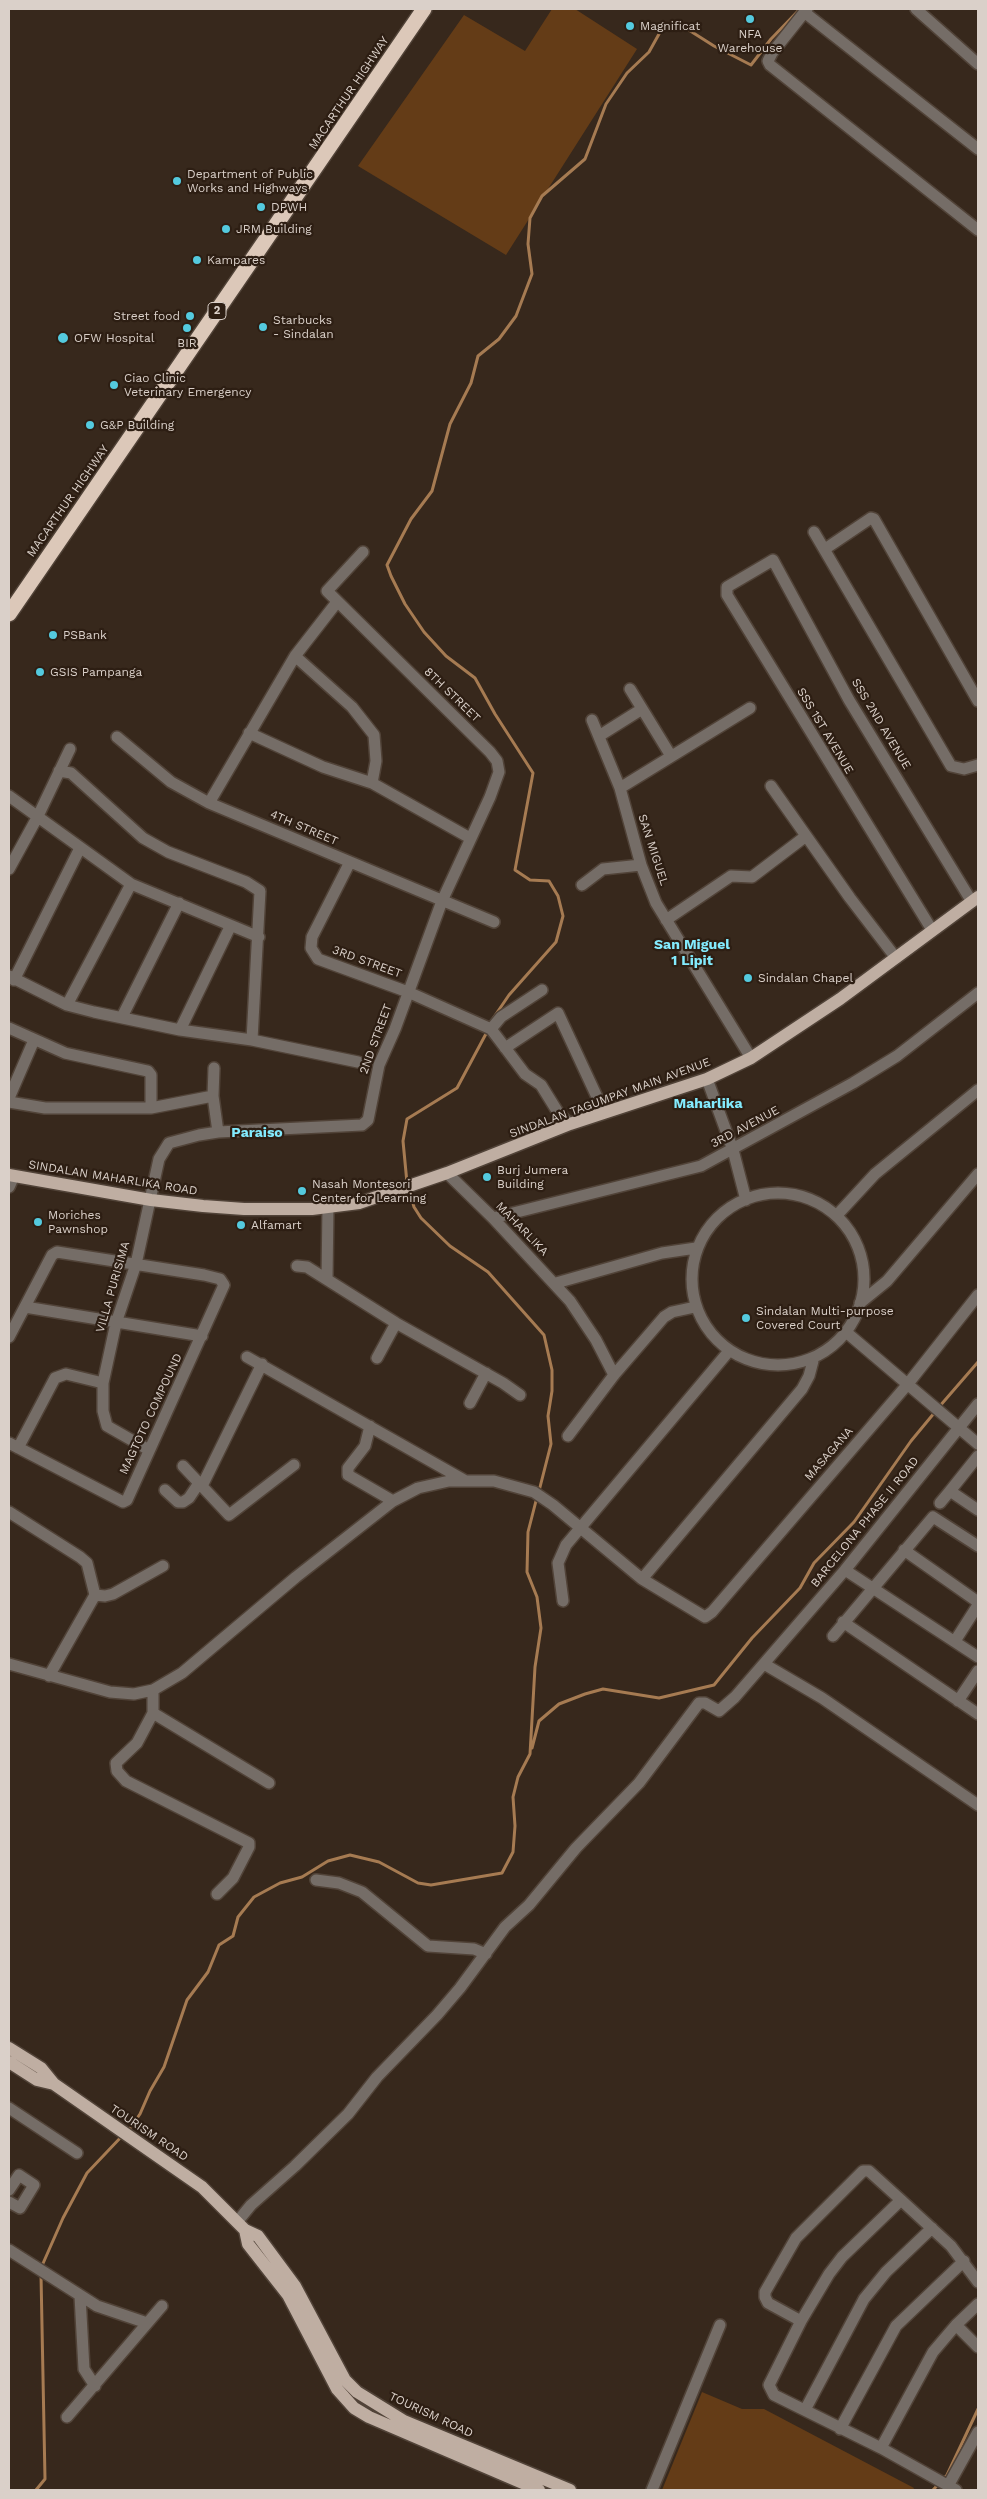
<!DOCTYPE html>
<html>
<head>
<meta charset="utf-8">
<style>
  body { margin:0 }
  #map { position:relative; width:987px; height:2499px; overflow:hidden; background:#37281c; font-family:"Work Sans",sans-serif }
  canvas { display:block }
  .frame { position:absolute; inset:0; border:10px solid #dad0c9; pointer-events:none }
</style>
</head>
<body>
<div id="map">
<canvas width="987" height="2499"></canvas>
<div class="frame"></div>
</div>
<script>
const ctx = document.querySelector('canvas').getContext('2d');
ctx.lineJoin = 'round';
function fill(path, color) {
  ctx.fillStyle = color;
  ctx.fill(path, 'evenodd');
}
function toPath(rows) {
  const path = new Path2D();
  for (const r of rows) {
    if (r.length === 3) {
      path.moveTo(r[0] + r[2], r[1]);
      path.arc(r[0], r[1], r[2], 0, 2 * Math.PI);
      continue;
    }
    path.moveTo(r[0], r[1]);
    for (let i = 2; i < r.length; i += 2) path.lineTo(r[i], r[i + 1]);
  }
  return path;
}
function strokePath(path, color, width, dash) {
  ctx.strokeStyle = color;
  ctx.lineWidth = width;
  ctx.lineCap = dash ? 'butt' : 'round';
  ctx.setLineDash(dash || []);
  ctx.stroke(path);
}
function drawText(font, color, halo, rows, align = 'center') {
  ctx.font = font + ' "Work Sans",sans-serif';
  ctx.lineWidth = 4.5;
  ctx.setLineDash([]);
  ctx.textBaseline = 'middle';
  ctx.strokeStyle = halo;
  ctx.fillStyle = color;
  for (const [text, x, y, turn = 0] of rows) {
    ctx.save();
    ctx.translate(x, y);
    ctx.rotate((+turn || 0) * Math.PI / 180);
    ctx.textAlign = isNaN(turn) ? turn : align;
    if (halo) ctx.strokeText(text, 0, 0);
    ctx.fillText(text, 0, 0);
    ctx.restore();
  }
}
const green = toPath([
  [552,9,575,9,637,49,506,255,358,166,464,15,525,51],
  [702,2392,742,2409,764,2409,914,2488,913,2490,662,2490]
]);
const stream = toPath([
  [492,1020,509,995,556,942,563,916,558,896,549,881,530,880,515,870,533,773,495,714,475,678,446,656,424,632,405,604,391,576,387,565,411,519,432,491,450,424,471,383,478,356,499,339,516,316,532,274,528,244,530,218,542,196,585,159,606,104,627,73,649,52,664,25,684,27,714,46,751,65,771,39,800,9],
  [407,1183,403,1141,407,1119,457,1088,488,1030],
  [409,1189,414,1207,421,1218,450,1246,488,1272,544,1335,552,1370,552,1391,548,1416,551,1444,539,1491],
  [939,1407,978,1362],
  [532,1748,539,1721,559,1704,585,1694,603,1689,659,1698,714,1685,752,1638,800,1588,814,1563,854,1522,911,1441,935,1412],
  [530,1754,535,1667,541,1628,537,1597,527,1572,528,1532,537,1497],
  [128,2131,140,2114,150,2091,164,2067,187,2000,208,1972,219,1945,233,1936,238,1917,254,1897,280,1883,302,1877,328,1861,350,1855,379,1862,418,1883,431,1885,502,1873,513,1852,515,1826,513,1797,518,1777,530,1754],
  [41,2268,63,2218,87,2173,123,2135],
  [36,2490,45,2479,41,2275],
  [933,2490,947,2475,978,2409]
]);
const minor = toPath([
  [807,9,772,53,768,61,770,65,978,230],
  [916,9,978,64],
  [804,12,978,149],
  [814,532,951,766,964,769,978,765],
  [825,549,871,518,874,519,978,701],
  [295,656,352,707,374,735,376,761,372,783,470,838],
  [630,689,671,756],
  [592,720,620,788,641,865,656,903,751,1058],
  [249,733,323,767,372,783],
  [599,736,642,709],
  [117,737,171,782,209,803,494,922],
  [59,771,71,773,143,838,168,852,246,882,260,891,252,1040],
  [771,786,850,898,896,958],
  [620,788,750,708],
  [9,796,131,884,259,937],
  [209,803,295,656,337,602],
  [350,862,312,937,311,948,318,959,408,992,491,1029,501,1017,542,990],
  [9,869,38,816,70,749],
  [582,885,603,869,641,865],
  [666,920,731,876,752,877,806,836],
  [932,930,727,595,727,587,773,560,849,700,972,902],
  [9,976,67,1005,94,1012,180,1030,252,1040,358,1062],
  [14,980,80,848],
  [67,1005,131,884],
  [122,1017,179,903],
  [9,1028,65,1053,148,1071,151,1075,151,1108],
  [491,1029,525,1074,541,1085,559,1114,570,1124],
  [180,1030,230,927],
  [505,1048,558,1013,604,1112],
  [214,1068,213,1096,218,1132],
  [707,1079,733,1150,746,1200],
  [9,1098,34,1040],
  [9,1102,45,1108,151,1108,213,1096],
  [447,1173,493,1218,570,1301,596,1340,614,1375],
  [9,1187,14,1176],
  [778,1279,86],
  [838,1214,875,1174,978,1090],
  [493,1218,701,1166,853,1083,897,1056,978,993],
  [297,1266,307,1267,396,1323,503,1383,520,1395],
  [327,1279,328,1207],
  [556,1283,662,1253,696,1248],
  [860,1303,887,1281,978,1174],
  [25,1307,202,1336],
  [846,1332,978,1444],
  [9,1337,52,1255,57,1252,204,1275,220,1279,224,1285,127,1500,123,1502,9,1443],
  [247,1357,464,1480],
  [377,1358,396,1323],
  [470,1403,486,1373],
  [370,1426,365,1446,348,1468,348,1475,393,1501],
  [568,1436,614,1375,664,1317,672,1312,695,1307],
  [18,1448,55,1378,66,1374,103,1383],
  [149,1450,107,1426,103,1411,103,1383,116,1323,136,1264,159,1159,169,1143,199,1135,218,1132,362,1125,368,1120,379,1065,395,1029,442,901,490,797,499,772,497,761,490,752,327,591,363,552],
  [978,1456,950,1491,978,1510],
  [183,1466,229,1515,294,1465],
  [202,1486,262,1364],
  [165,1490,178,1502,183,1502,189,1498,199,1483],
  [940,1503,950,1491],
  [9,1512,80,1557,87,1563,95,1595,105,1596,113,1594,163,1566],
  [904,1550,978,1602],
  [845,1570,978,1657],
  [642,1579,802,1389,809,1376,813,1361],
  [563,1601,558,1563,566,1545,729,1351],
  [843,1622,978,1714],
  [833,1636,933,1517,978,1546],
  [955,1641,978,1605],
  [9,1664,110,1692,134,1694,153,1690,182,1673,296,1577,393,1501,418,1488,449,1481,494,1481,534,1492,553,1505,642,1579,705,1617,712,1612,907,1385,978,1295],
  [764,1664,822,1698,978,1805],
  [49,1676,95,1595],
  [153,1690,153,1713,269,1783],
  [958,1701,978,1671],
  [153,1713,137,1743,116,1763,117,1771,126,1781,249,1843,249,1847,233,1878,217,1894],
  [316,1880,339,1883,362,1892,428,1946,474,1949,486,1954],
  [9,2108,77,2153],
  [9,2190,19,2175,34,2185,20,2208,9,2202],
  [237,2222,251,2205,295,2166,348,2114,377,2077,437,2015,460,1988,505,1927,529,1905,576,1848,639,1783,699,1703,705,1703,719,1711,735,1697,845,1570,978,1404],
  [9,2250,97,2306,147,2323],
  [80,2296,84,2369,95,2386],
  [801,2321,768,2303,765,2297,765,2292,796,2238,863,2171,869,2171,901,2200],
  [956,2325,978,2347],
  [805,2410,864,2299,886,2272,932,2228],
  [67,2417,162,2306],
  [840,2429,896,2326,964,2261],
  [881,2448,933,2352,956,2325,978,2304],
  [948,2486,978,2432],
  [652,2490,720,2325],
  [956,2490,881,2448,774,2395,769,2385,801,2321,829,2274,842,2257,901,2200,951,2246,978,2282]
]);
const major = toPath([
  [9,1175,151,1200,203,1206,244,1209,312,1209,359,1203,447,1173,570,1124,707,1079,751,1058,840,999,978,897],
  [9,2048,41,2068,54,2084,202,2187,245,2230,258,2236,295,2286,345,2380,357,2392,404,2421,570,2490],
  [9,2062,37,2080,54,2084],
  [245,2230,248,2244,288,2295,337,2389,354,2408,369,2417,539,2490]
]);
const highway = toPath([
  [9,614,424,9]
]);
const markers = [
  [750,19,5,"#54cade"],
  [630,26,5,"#54cade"],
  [177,181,5,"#54cade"],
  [261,207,5,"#54cade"],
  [226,229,5,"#54cade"],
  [197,260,5,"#54cade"],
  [190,316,5,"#54cade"],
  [263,327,5,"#54cade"],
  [187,328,5,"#54cade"],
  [63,338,6,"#54cade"],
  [114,385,5,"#54cade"],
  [90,425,5,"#54cade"],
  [53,635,5,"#54cade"],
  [40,672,5,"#54cade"],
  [748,978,5,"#54cade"],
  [487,1177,5,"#54cade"],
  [302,1191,5,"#54cade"],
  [38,1222,5,"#54cade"],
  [241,1225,5,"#54cade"],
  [746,1318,5,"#54cade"]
];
const shields = [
  [217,311,18]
];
const shieldNames = [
  ["2",217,311]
];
const poiNames = [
  ["Magnificat",640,26],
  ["NFA",750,34,"center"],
  ["Warehouse",750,48,"center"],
  ["Department of Public",187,174],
  ["Works and Highways",187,188],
  ["DPWH",271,207],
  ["JRM Building",236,229],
  ["Kampares",207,260],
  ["Street food",180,316,"right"],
  ["Starbucks",273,320],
  ["- Sindalan",273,334],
  ["OFW Hospital",74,338],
  ["BIR",187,343,"center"],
  ["Ciao Clinic",124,378],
  ["Veterinary Emergency",124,392],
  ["G&P Building",100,425],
  ["PSBank",63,635],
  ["GSIS Pampanga",50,672],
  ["Sindalan Chapel",758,978],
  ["Burj Jumera",497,1170],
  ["Building",497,1184],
  ["Nasah Montesori",312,1184],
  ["Center for Learning",312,1198],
  ["Moriches",48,1215],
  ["Pawnshop",48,1229],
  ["Alfamart",251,1225],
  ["Sindalan Multi-purpose",756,1311],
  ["Covered Court",756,1325]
];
const streetNames = [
  ["MACARTHUR HIGHWAY",349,93,-56],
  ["MACARTHUR HIGHWAY",68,501,-55],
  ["8TH STREET",452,695,44],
  ["SSS 2ND AVENUE",881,724,59],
  ["SSS 1ST AVENUE",825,731,59],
  ["4TH STREET",304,828,23],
  ["SAN MIGUEL",653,850,72],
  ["3RD STREET",367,962,20],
  ["2ND STREET",376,1039,-70],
  ["SINDALAN TAGUMPAY MAIN AVENUE",610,1098,-20],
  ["3RD AVENUE",745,1127,-28],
  ["SINDALAN MAHARLIKA ROAD",113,1178,9],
  ["MAHARLIKA",522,1229,46],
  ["VILLA PURISIMA",113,1287,-74],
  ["MAGTOTO COMPOUND",151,1414,-65],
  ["MASAGANA",829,1454,-49],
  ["BARCELONA PHASE II ROAD",865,1522,-51],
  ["TOURISM ROAD",149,2133,34],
  ["TOURISM ROAD",431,2415,25]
];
const neighbourhoodNames = [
  ["San Miguel",692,945],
  ["1 Lipit",692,961],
  ["Maharlika",708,1104],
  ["Paraiso",257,1133]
];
fill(green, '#643c17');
strokePath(stream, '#a67b52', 3);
strokePath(minor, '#514338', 14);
strokePath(major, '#514338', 15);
strokePath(highway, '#514338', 18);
strokePath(minor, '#756d67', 11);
strokePath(major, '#bfaea2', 12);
strokePath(highway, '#dcc8b9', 15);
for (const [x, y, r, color] of markers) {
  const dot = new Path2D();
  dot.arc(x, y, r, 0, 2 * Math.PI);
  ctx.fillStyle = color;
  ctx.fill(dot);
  strokePath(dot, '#2d1e13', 2);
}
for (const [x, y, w] of shields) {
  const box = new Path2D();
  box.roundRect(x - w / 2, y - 8.5, w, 17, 4);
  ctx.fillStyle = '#2d1e13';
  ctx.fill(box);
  strokePath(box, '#dad0c9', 1);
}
drawText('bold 11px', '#dad0c9', null, shieldNames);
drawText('12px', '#dad0c9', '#2d1e13', poiNames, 'left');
drawText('12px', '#dad0c9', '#2d1e13', streetNames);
drawText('bold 14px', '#83ebfe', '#2d1e13', neighbourhoodNames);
</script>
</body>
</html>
